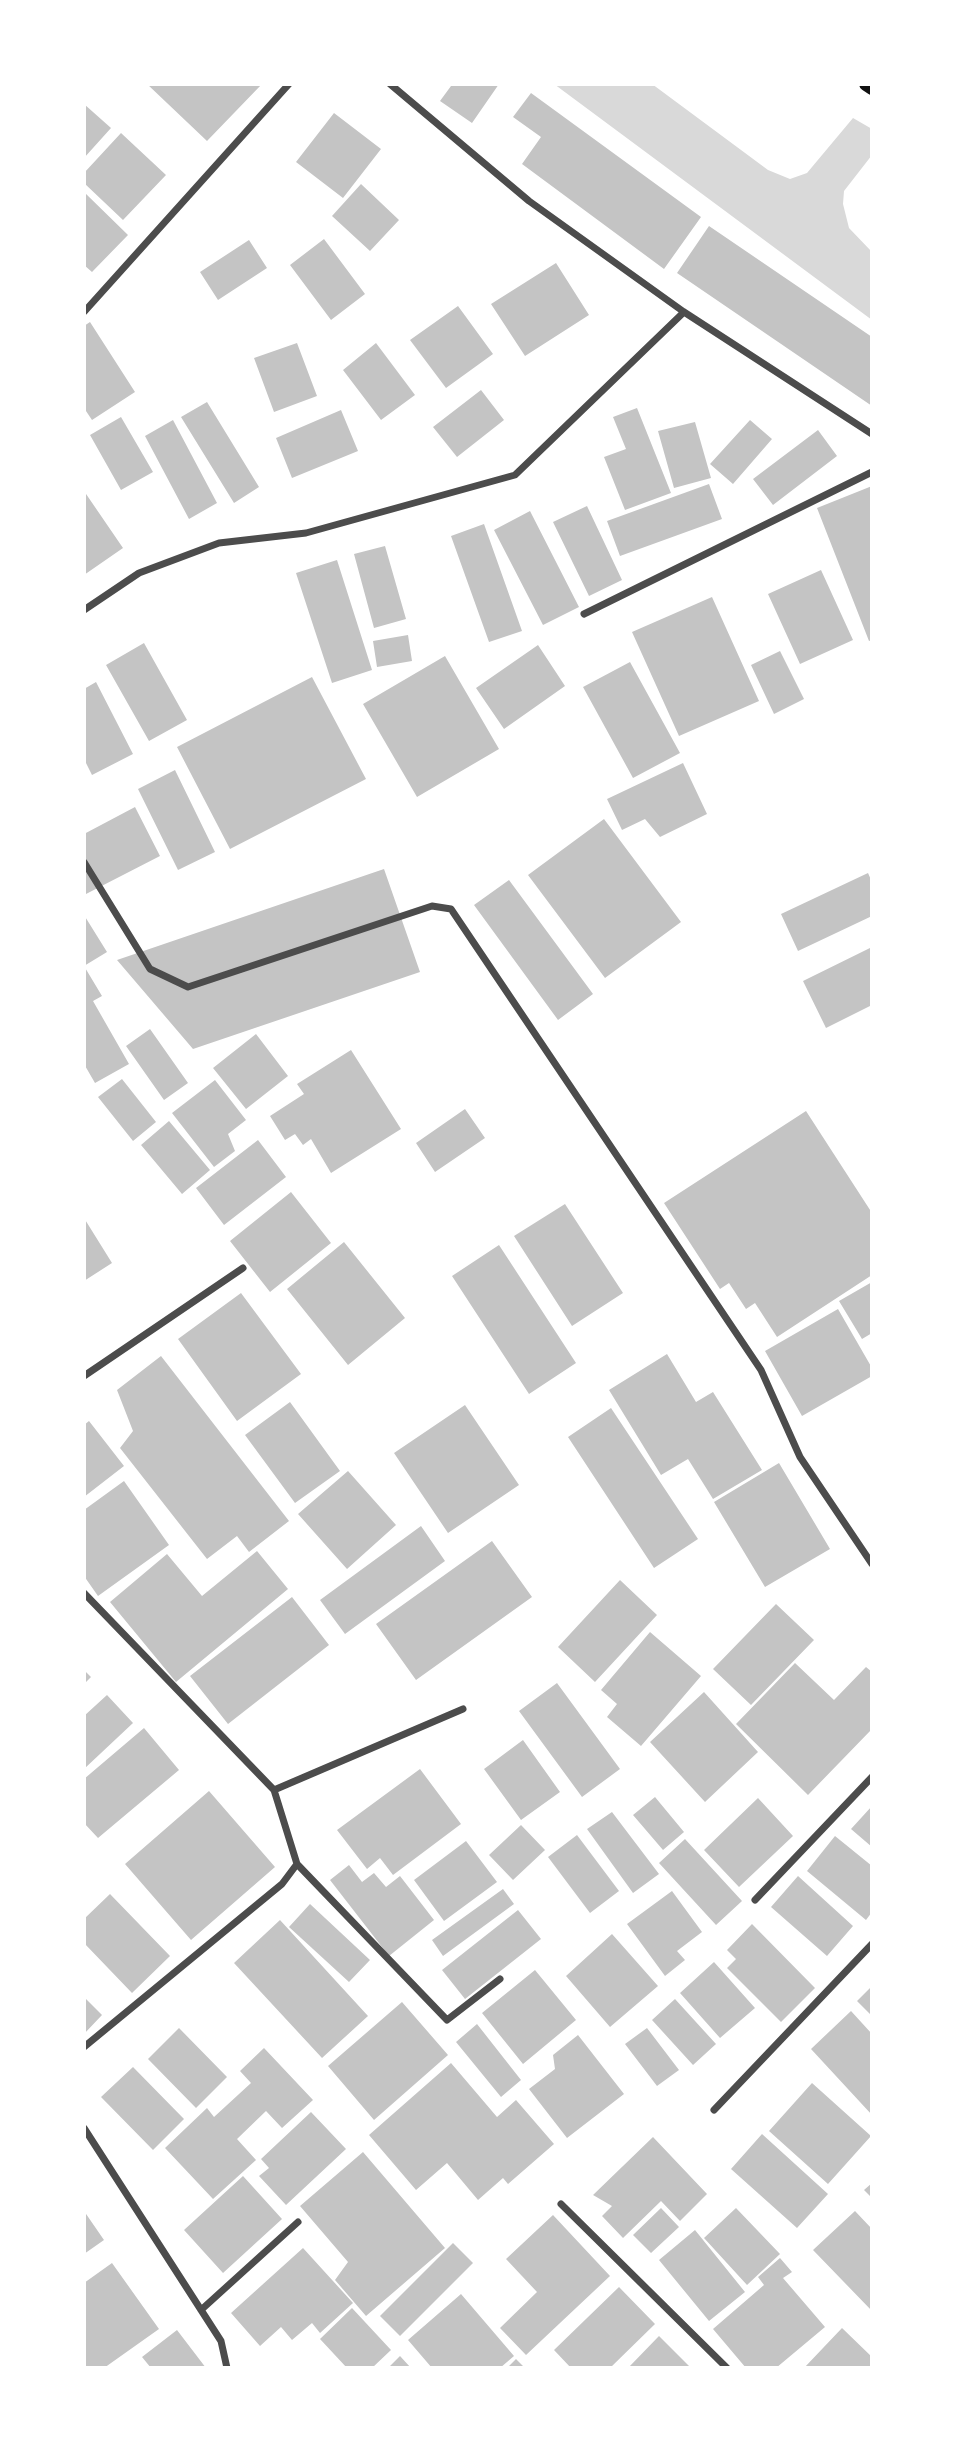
<!DOCTYPE html>
<html>
<head>
<meta charset="utf-8">
<style>
  body { margin:0 }
  #map { position:relative; width:956px; height:2452px; overflow:hidden; background:#fff; font-family:Figtree,sans-serif }
  canvas { display:block }
  .frame { position:absolute; inset:0; border:86px solid #fff; pointer-events:none }
</style>
</head>
<body>
<div id="map">
<canvas width="956" height="2452"></canvas>
<div class="frame"></div>
</div>
<script>
const ctx = document.querySelector('canvas').getContext('2d');
ctx.lineJoin = 'round';
function fill(path, color) {
  ctx.fillStyle = color;
  ctx.fill(path, 'evenodd');
}
function toPath(rows) {
  const path = new Path2D();
  for (const r of rows) {
    path.moveTo(r[0], r[1]);
    for (let i = 2; i < r.length; i += 2) path.lineTo(r[i], r[i + 1]);
  }
  return path;
}
function strokePath(path, color, width, dash) {
  ctx.strokeStyle = color;
  ctx.lineWidth = width;
  ctx.lineCap = dash ? 'butt' : 'round';
  ctx.setLineDash(dash || []);
  ctx.stroke(path);
}
const water = toPath([
  [554,84,652,84,768,170,790,179,807,173,853,118,872,129,872,155,844,191,843,204,849,228,872,252,872,320]
]);
const building = toPath([
  [147,84,262,84,207,141],
  [447,84,499,84,472,123,440,101,451,86],
  [531,93,701,217,664,269,522,164,541,137,513,117],
  [84,104,111,128,84,158],
  [334,113,381,149,343,198,296,162],
  [121,133,166,175,123,220,84,183,84,173],
  [361,184,399,220,370,251,332,216],
  [84,192,128,235,92,272,84,265],
  [709,226,872,337,872,406,677,273],
  [324,239,365,294,331,320,290,265],
  [249,240,267,268,218,300,200,272],
  [556,263,589,315,525,356,491,304],
  [458,306,493,354,446,388,410,340],
  [90,322,135,392,92,420,84,408,84,326],
  [297,343,317,396,274,412,254,358],
  [376,343,415,395,381,420,343,370],
  [481,390,504,420,457,457,433,427],
  [207,402,259,487,234,503,181,417],
  [637,408,671,493,625,510,604,457,626,449,613,417],
  [341,410,358,451,292,478,276,438],
  [121,417,153,472,121,490,90,435],
  [173,420,217,503,189,519,145,436],
  [750,420,772,439,733,484,710,464],
  [695,422,711,478,674,488,658,431],
  [818,430,837,456,773,505,753,479],
  [709,484,722,519,620,556,607,521],
  [872,486,872,640,869,641,817,508],
  [84,491,123,548,84,575],
  [587,506,622,580,589,596,553,522],
  [530,511,579,607,543,625,494,530],
  [484,524,522,631,489,642,451,536],
  [385,546,406,619,374,628,354,554],
  [337,560,372,670,332,683,296,573],
  [821,570,853,640,800,664,768,594],
  [712,597,759,701,679,736,632,632],
  [408,635,412,661,377,667,373,641],
  [144,643,187,720,149,741,106,665],
  [538,645,565,686,504,729,476,688],
  [780,651,804,699,774,714,751,665],
  [445,656,499,749,417,797,363,704],
  [630,662,680,753,633,778,583,687],
  [312,677,366,779,230,849,177,747],
  [96,682,133,754,92,775,84,759,84,689],
  [683,763,707,814,660,837,645,819,622,830,607,799],
  [175,770,215,852,178,870,138,789],
  [135,807,160,856,86,894,84,834],
  [604,819,681,922,605,978,528,875],
  [384,869,420,972,193,1049,117,960],
  [868,873,872,882,872,916,798,951,781,914],
  [509,880,593,994,558,1020,474,905],
  [84,915,107,952,84,966,102,996,93,1001,129,1064,95,1083,84,1064],
  [872,947,872,1005,826,1028,803,981],
  [150,1029,188,1083,164,1100,126,1046],
  [256,1034,288,1076,246,1109,213,1068],
  [351,1050,401,1129,331,1173,311,1139,303,1145,295,1134,285,1140,270,1116,304,1094,297,1084],
  [122,1079,156,1122,133,1141,98,1097],
  [215,1080,246,1120,228,1134,235,1151,214,1167,172,1113],
  [465,1109,485,1138,435,1172,416,1143],
  [806,1111,872,1213,872,1275,777,1337,755,1303,746,1309,729,1283,720,1289,664,1203],
  [169,1121,210,1170,182,1194,141,1145],
  [258,1140,286,1177,224,1225,196,1188],
  [291,1192,331,1243,270,1292,230,1241],
  [565,1204,623,1293,572,1326,514,1236],
  [84,1218,112,1263,84,1281],
  [344,1242,405,1318,348,1365,287,1289],
  [499,1245,576,1363,529,1394,452,1276],
  [872,1282,872,1333,862,1339,839,1301],
  [241,1293,301,1374,237,1421,178,1339],
  [838,1309,872,1368,872,1376,802,1416,765,1351],
  [667,1354,696,1402,713,1392,762,1470,713,1499,688,1459,661,1475,609,1390],
  [161,1356,289,1521,249,1552,237,1536,207,1559,120,1448,133,1431,117,1390],
  [290,1402,340,1471,295,1503,245,1435],
  [465,1405,519,1485,448,1533,394,1453],
  [611,1408,698,1539,654,1568,568,1437],
  [89,1421,124,1466,84,1497,84,1425],
  [779,1463,830,1549,765,1587,714,1502],
  [348,1471,396,1525,347,1569,298,1514],
  [124,1481,169,1545,98,1596,84,1576,84,1510],
  [421,1526,445,1561,345,1634,320,1600],
  [492,1541,532,1597,416,1680,376,1624],
  [257,1551,288,1589,176,1682,110,1602,167,1554,202,1596],
  [620,1580,657,1615,595,1682,558,1647],
  [292,1597,329,1645,228,1724,190,1676],
  [776,1604,814,1640,751,1705,713,1669],
  [650,1632,701,1676,641,1746,607,1717,617,1704,601,1690],
  [795,1663,834,1700,866,1667,872,1672,872,1729,808,1795,736,1724],
  [84,1670,91,1677,84,1684],
  [557,1683,620,1769,582,1797,519,1711],
  [704,1692,758,1752,705,1802,650,1742],
  [107,1695,133,1723,84,1769,84,1716],
  [144,1728,179,1770,98,1838,84,1823,84,1779],
  [523,1740,560,1792,521,1820,484,1769],
  [420,1769,461,1824,393,1875,380,1858,367,1869,337,1830],
  [209,1791,275,1867,191,1940,125,1864],
  [655,1797,684,1832,663,1850,633,1815],
  [758,1798,793,1836,739,1887,704,1850],
  [872,1806,872,1847,851,1829],
  [612,1812,659,1874,633,1893,587,1829],
  [521,1825,545,1850,513,1880,489,1855],
  [577,1835,619,1891,590,1913,548,1857],
  [835,1836,872,1866,872,1912,866,1920,807,1871],
  [685,1839,742,1901,716,1925,659,1863],
  [466,1841,497,1882,444,1921,414,1880],
  [349,1865,362,1882,374,1873,386,1887,400,1876,434,1920,389,1956,330,1880],
  [798,1876,853,1926,827,1956,771,1907],
  [503,1889,514,1904,443,1956,432,1940],
  [672,1891,702,1932,677,1951,685,1960,665,1976,627,1924],
  [110,1894,170,1956,132,1993,84,1943,84,1919],
  [310,1904,370,1960,349,1982,289,1927],
  [518,1910,541,1939,465,1999,442,1970],
  [280,1920,368,2016,322,2058,234,1963],
  [752,1924,815,1988,781,2022,727,1968,736,1959,727,1950],
  [612,1934,658,1986,610,2027,566,1976],
  [714,1962,755,2008,720,2038,680,1993],
  [535,1970,576,2020,523,2064,482,2013],
  [872,1986,872,2016,857,2001],
  [84,1997,102,2015,84,2034],
  [675,1999,716,2044,693,2065,652,2020],
  [402,2002,448,2055,374,2120,328,2066],
  [851,2011,872,2034,872,2115,811,2049],
  [477,2024,521,2080,501,2097,456,2042],
  [179,2028,227,2077,196,2108,148,2059],
  [647,2028,679,2070,657,2086,625,2044],
  [578,2035,624,2094,567,2138,529,2089,555,2069,553,2055],
  [264,2048,313,2100,282,2128,266,2111,237,2139,256,2160,213,2199,165,2148,207,2108,214,2117,251,2083,240,2071],
  [451,2063,497,2117,516,2100,554,2144,508,2184,503,2178,478,2200,447,2163,416,2190,369,2135],
  [133,2067,184,2119,153,2150,101,2097],
  [812,2083,871,2136,828,2184,769,2131],
  [311,2112,346,2149,286,2205,259,2176,269,2168,261,2159],
  [762,2134,828,2194,797,2228,731,2169],
  [653,2137,707,2194,680,2221,661,2201,623,2238,602,2216,612,2206,593,2195],
  [363,2152,445,2248,366,2316,335,2280,348,2262,300,2206],
  [243,2176,282,2219,223,2273,184,2230],
  [872,2183,872,2198,864,2190],
  [661,2208,679,2227,651,2253,633,2235],
  [736,2208,780,2254,747,2285,704,2238],
  [84,2211,104,2240,84,2254],
  [855,2211,872,2229,872,2311,813,2250],
  [553,2215,610,2276,526,2355,500,2328,537,2292,506,2259],
  [695,2230,745,2292,709,2321,659,2260],
  [453,2243,473,2263,400,2336,380,2316],
  [303,2248,353,2303,320,2333,312,2323,292,2340,281,2327,260,2346,231,2313],
  [780,2258,792,2272,783,2278,825,2327,776,2368,746,2368,713,2329,764,2285,758,2277],
  [112,2263,159,2329,104,2368,84,2368,84,2283],
  [619,2287,655,2324,610,2368,571,2368,554,2350],
  [461,2294,514,2356,500,2368,432,2368,408,2340],
  [352,2308,391,2350,372,2368,347,2368,320,2339],
  [842,2328,872,2357,872,2368,804,2368],
  [177,2330,206,2368,151,2368,142,2357],
  [659,2336,691,2368,628,2368],
  [400,2356,411,2368,388,2368],
  [516,2359,525,2368,507,2368]
]);
const minor = toPath([
  [390,84,529,201,684,312,872,434],
  [84,312,289,84],
  [84,610,139,573,219,543,306,533,515,475,684,312],
  [584,614,872,472],
  [84,862,150,969,188,987,432,906,451,909,761,1370,800,1457,872,1564],
  [84,1376,243,1268],
  [84,1593,274,1790,297,1864,447,2020,500,1979],
  [274,1790,463,1709],
  [755,1900,872,1777],
  [84,2047,282,1884,297,1864],
  [714,2110,872,1944],
  [84,2128,221,2341,227,2368],
  [561,2204,727,2368],
  [201,2310,298,2222]
]);
const secondary = toPath([
  [866,84,872,88]
]);
fill(water, '#d9d9d9');
fill(building, '#c4c4c4');
strokePath(minor, '#4c4c4c', 7);
strokePath(secondary, '#111', 14);
</script>
</body>
</html>
